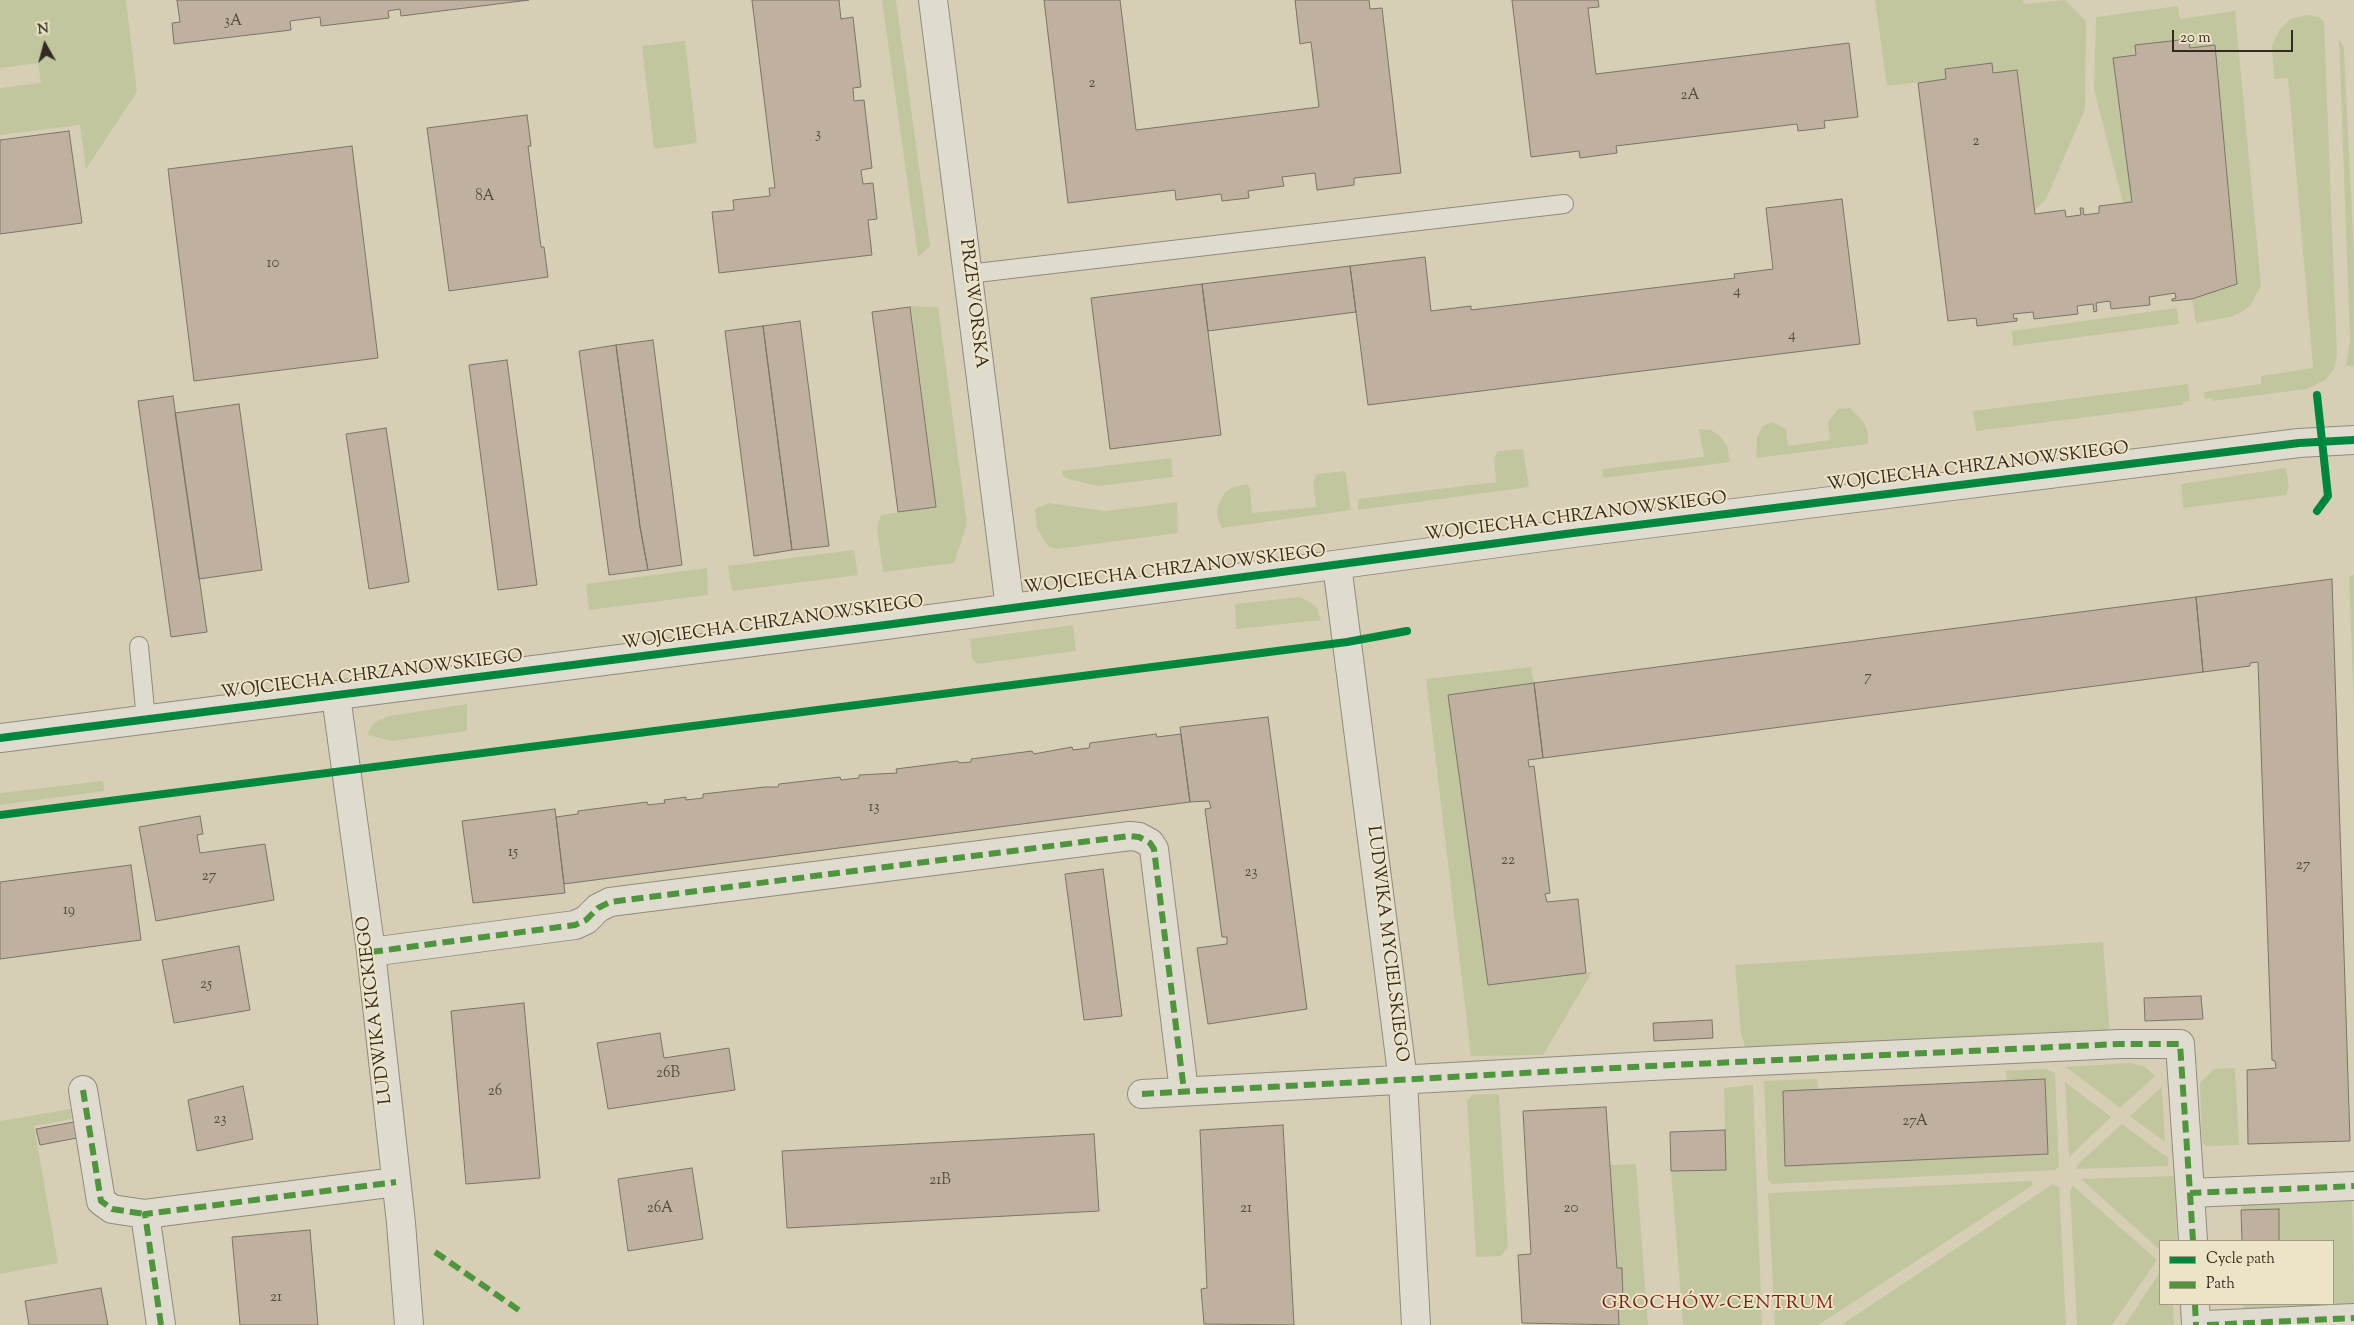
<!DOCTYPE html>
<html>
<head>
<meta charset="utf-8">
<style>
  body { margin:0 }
  #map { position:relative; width:2354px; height:1325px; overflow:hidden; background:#d6cfb6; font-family:"Sorts Mill Goudy",serif }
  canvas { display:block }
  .legend { position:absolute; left:2159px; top:1240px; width:175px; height:65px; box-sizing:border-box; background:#ede4c7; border:1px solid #a39a85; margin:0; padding:6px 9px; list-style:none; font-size:15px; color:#352a22 }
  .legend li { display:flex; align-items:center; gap:10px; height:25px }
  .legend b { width:25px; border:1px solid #a39a85 }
  .north { position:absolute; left:20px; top:20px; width:50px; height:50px; -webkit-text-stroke:4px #ede4c7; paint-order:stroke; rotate:353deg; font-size:14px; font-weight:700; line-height:20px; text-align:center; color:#352a22 }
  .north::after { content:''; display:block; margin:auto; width:18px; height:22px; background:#352a22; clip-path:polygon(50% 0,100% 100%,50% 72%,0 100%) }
  .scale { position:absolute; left:2172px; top:30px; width:121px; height:22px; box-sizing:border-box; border:2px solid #352a22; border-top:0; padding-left:6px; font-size:15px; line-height:18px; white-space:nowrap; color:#352a22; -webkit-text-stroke:4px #ede4c7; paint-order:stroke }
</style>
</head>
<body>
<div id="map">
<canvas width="2354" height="1325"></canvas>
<ul class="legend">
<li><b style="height:6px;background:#00873e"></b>Cycle path</li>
<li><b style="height:6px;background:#4f953e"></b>Path</li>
</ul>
<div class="north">N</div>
<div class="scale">20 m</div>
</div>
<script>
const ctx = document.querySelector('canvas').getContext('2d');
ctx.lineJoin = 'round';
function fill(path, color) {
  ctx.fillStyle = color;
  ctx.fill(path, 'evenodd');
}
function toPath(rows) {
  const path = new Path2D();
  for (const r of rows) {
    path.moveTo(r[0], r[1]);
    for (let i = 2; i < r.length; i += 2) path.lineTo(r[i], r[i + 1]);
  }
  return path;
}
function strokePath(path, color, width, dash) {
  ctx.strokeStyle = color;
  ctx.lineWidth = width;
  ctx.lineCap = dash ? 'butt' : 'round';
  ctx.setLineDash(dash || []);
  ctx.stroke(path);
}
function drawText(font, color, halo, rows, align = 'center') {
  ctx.font = font + ' "Sorts Mill Goudy",serif';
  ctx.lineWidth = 4;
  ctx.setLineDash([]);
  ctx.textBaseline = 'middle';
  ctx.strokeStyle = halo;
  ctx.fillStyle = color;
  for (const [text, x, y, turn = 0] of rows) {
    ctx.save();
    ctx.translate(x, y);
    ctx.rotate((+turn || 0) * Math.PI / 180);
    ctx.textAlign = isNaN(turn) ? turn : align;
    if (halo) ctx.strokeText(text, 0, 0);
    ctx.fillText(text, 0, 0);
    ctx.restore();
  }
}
const green = toPath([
  [0,0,126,0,137,92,86,169,80,125,0,135,0,88,41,83,38,63,0,68],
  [882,0,896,0,930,246,918,257],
  [1875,0,2023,0,2024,4,2065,0,2086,21,2085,109,2046,199,2035,210,2017,70,1993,73,1992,63,1945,69,1946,79,1887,86],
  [2178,6,2180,19,2235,11,2261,285,2251,305,2243,311,2231,317,2196,323,2192,299,2237,284,2215,45,2190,48,2189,39,2136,45,2136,55,2113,58,2132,202,2123,203,2094,89,2096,17],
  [2307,15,2318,17,2324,21,2337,356,2334,369,2325,380,2307,389,2212,401,2212,398,2205,399,2204,392,2261,384,2261,376,2313,368,2288,78,2274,79,2272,45,2280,29,2290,19],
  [2339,38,2344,49,2354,254,2354,366,2346,366,2350,341],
  [685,41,697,143,654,149,642,46],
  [911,306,938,307,967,524,954,563,883,572,877,528,881,515,936,507],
  [2177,308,2179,324,2013,346,2012,331],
  [2188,384,2190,401,2183,402,2183,405,1976,431,1973,411],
  [1850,408,1863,421,1868,433,1868,444,1756,458,1757,437,1763,426,1772,422,1786,429,1788,446,1830,440,1828,422,1838,409],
  [1699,429,1711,430,1720,436,1727,446,1730,462,1603,478,1602,469,1704,457],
  [1523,449,1529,487,1358,510,1358,499,1496,482,1494,458,1498,451],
  [1171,458,1173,477,1098,486,1069,479,1063,476,1062,471],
  [2286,468,2289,487,2286,495,2183,508,2181,484],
  [1345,471,1351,510,1222,528,1217,516,1217,508,1225,492,1234,487,1247,484,1250,488,1252,513,1316,507,1313,482,1317,474],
  [1177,502,1178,533,1057,549,1048,546,1037,528,1035,509,1049,503,1105,511],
  [854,550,858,575,732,591,728,566],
  [707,568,708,595,589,610,586,584],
  [2354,575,2354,708,2349,576],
  [1299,597,1310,602,1317,608,1321,620,1236,629,1235,604],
  [1073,625,1076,651,977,664,972,658,970,639],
  [1531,667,1534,683,1448,695,1488,985,1592,972,1543,1055,1471,1056,1426,679],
  [467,704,467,731,392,741,368,735,370,728,377,721,389,716],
  [103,781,104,791,0,805,0,793],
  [2103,942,2110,1034,1755,1053,1745,1046,1741,1034,1735,965],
  [2131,1063,2145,1067,2155,1076,2120,1108,2066,1067],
  [2235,1068,2239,1145,2206,1146,2202,1142,2200,1083,2214,1069],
  [2046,1069,2055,1073,2059,1167,2055,1170,1772,1184,1768,1180,1764,1081,1817,1079,1818,1089,1783,1091,1785,1166,2048,1154,2045,1079,2007,1081,2006,1071],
  [2065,1082,2111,1117,2069,1157],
  [1753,1085,1762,1325,1683,1325,1671,1171,1726,1169,1724,1088],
  [2162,1087,2165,1142,2130,1116],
  [1499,1094,1508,1247,1501,1256,1476,1257,1467,1101,1472,1095],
  [71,1109,72,1119,34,1126,58,1263,0,1274,0,1121],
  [2122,1124,2168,1158,2168,1166,2077,1169,2077,1165],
  [1636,1164,1648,1325,1619,1325,1618,1302,1623,1300,1622,1268,1617,1268,1610,1165],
  [2174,1176,2177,1241,2160,1241,2160,1250,2081,1179],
  [2032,1181,2033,1185,1818,1325,1775,1325,1768,1193],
  [2053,1184,2059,1187,2066,1325,1841,1325],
  [2073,1186,2157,1260,2112,1325,2077,1325,2070,1191],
  [2352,1196,2354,1305,2244,1310,2243,1304,2333,1304,2333,1241,2279,1241,2278,1209,2241,1210,2241,1200],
  [2160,1272,2160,1304,2173,1304,2174,1325,2125,1325]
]);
const building = toPath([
  [177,0,529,0,401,16,400,9,388,11,389,18,321,26,320,17,290,21,291,30,174,44,172,23,180,22,177,0],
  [752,0,839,0,841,19,853,17,861,87,853,88,854,101,864,100,872,168,861,170,863,184,873,183,877,219,868,220,872,255,719,273,712,212,734,210,733,200,770,196,769,188,775,188,752,0],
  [1044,0,1120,0,1136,130,1319,107,1311,42,1300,44,1295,0,1369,0,1370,9,1382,8,1401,173,1354,178,1354,185,1317,190,1315,173,1282,177,1284,186,1248,191,1249,198,1222,201,1221,194,1176,200,1175,190,1068,203,1044,0],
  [1512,0,1598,0,1599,7,1588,8,1596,74,1849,43,1858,117,1824,121,1825,128,1798,131,1797,124,1616,146,1617,153,1580,158,1579,151,1531,157,1512,0],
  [2189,39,2190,48,2215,45,2237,284,2192,299,2172,301,2172,299,2176,298,2175,293,2149,297,2150,305,2111,309,2110,301,2096,303,2097,311,2094,312,2093,304,2077,306,2078,314,2034,319,2033,312,2013,314,2014,319,2017,318,2017,321,1977,326,1976,318,1948,321,1918,83,1946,79,1945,69,1992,63,1993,73,2017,70,2035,214,2065,210,2066,217,2081,215,2080,208,2083,208,2084,215,2099,213,2099,206,2132,202,2113,58,2136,55,2135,45,2189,39],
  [527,115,531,146,528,146,541,247,544,247,548,277,449,291,427,128,527,115],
  [69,131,82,223,0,234,0,140,69,131],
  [352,146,378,358,194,381,168,169,352,146],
  [1842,199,1860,344,1368,405,1350,266,1425,257,1431,311,1471,306,1471,310,1735,278,1734,274,1773,269,1766,208,1842,199],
  [1350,266,1356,312,1208,331,1202,284,1350,266],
  [1202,284,1221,435,1110,449,1091,298,1202,284],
  [910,307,936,507,898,512,872,312,910,307],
  [800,321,829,546,792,550,763,326,800,321],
  [763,326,792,550,754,556,725,331,763,326],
  [653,340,682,565,648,570,640,527,616,345,653,340],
  [616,345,640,527,648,570,609,575,579,351,616,345],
  [507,360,537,585,498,590,469,365,507,360],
  [173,396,207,632,171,637,138,401,173,396],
  [239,404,262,570,199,579,175,413,239,404],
  [386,428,409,582,369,589,346,434,386,428],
  [2332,579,2350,1141,2248,1144,2247,1070,2276,1068,2275,1061,2272,1060,2258,662,2250,663,2250,666,2203,672,2196,597,2332,579],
  [2196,597,2203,672,1543,758,1534,683,2196,597],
  [1534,683,1543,758,1528,760,1529,767,1534,766,1550,893,1545,894,1547,902,1578,899,1586,973,1488,985,1448,695,1534,683],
  [1268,717,1307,1009,1208,1024,1197,948,1227,944,1227,937,1222,937,1205,809,1211,808,1209,801,1190,802,1180,727,1268,717],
  [1156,734,1157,737,1181,734,1190,802,564,884,556,817,578,814,578,811,647,802,648,805,665,803,664,800,686,797,686,800,703,798,703,794,765,787,778,787,779,784,840,777,841,780,859,778,859,775,897,773,896,769,958,761,959,763,971,762,971,759,1032,751,1034,754,1072,747,1073,750,1089,748,1090,743,1156,734],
  [555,809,565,893,473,903,462,821,555,809],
  [200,816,203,834,197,835,200,853,265,844,274,900,156,921,139,827,200,816],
  [131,865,141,940,0,959,0,882,131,865],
  [1103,869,1122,1016,1084,1020,1065,874,1103,869],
  [239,946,250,1010,174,1023,162,960,239,946],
  [2201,996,2203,1019,2145,1021,2144,998,2201,996],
  [524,1003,540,1178,466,1184,451,1011,524,1003],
  [1712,1020,1713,1038,1654,1041,1653,1023,1712,1020],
  [660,1033,664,1058,729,1048,735,1090,608,1109,597,1043,660,1033],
  [2045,1079,2048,1154,1785,1166,1783,1091,2045,1079],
  [243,1086,253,1139,197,1151,188,1100,243,1086],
  [1606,1107,1617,1268,1622,1268,1623,1301,1618,1302,1619,1325,1522,1323,1518,1255,1531,1254,1523,1111,1606,1107],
  [74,1122,77,1138,40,1145,36,1129,74,1122],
  [1283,1125,1294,1325,1204,1324,1201,1289,1207,1288,1200,1130,1283,1125],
  [1725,1130,1726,1170,1671,1171,1670,1132,1725,1130],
  [1094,1134,1099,1211,787,1228,782,1151,1094,1134],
  [692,1168,703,1239,628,1251,618,1179,692,1168],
  [2279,1209,2279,1241,2242,1241,2241,1210,2279,1209],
  [310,1230,318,1325,240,1325,232,1237,310,1230],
  [101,1288,108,1325,29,1325,25,1301,101,1288]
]);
const lane = toPath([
  [968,274,1564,204],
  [139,646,146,720]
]);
const street = toPath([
  [933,0,1010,608],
  [1337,565,1403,1081,1416,1325],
  [336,696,371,952,401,1223,409,1325],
  [0,738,878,626,1573,533,2299,443,2354,440],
  [371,952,575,925,586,920,598,908,610,902,1130,836,1139,837,1150,843,1154,849,1184,1091],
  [83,1090,101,1201,112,1209,145,1214],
  [1142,1094,1651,1066,2119,1044,2180,1044,2190,1193,2354,1186],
  [2190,1193,2193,1241],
  [2195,1304,2196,1325],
  [161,1325,145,1214,396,1182],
  [2207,1325,2354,1318]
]);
const quiet = toPath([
  [371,952,575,925,586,920,598,908,610,902,1130,836,1139,837,1150,843,1154,849,1184,1091],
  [83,1090,101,1201,112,1209,145,1214],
  [1142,1094,1651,1066,2119,1044,2180,1044,2190,1193,2354,1186],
  [2190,1193,2193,1241],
  [435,1252,523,1313],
  [2195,1304,2196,1325],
  [161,1325,145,1214,396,1182],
  [2207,1325,2354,1318]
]);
const cycleway = toPath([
  [2317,511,2328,496,2317,395],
  [0,738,878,626,1573,533,2299,443,2354,440],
  [0,815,1347,642,1407,631]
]);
const numberNames = [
  ["3A",233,22],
  ["2",1092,84],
  ["2A",1690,96],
  ["3",818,135],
  ["2",1976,142],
  ["8A",485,197],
  ["10",273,264],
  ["4",1737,292],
  ["4",1792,336],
  ["7",1868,678],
  ["13",874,808],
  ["15",513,853],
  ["22",1508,861],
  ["27",2303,866],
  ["23",1251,873],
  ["27",209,877],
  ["19",69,911],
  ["25",206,985],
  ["26B",668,1074],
  ["26",495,1092],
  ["23",220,1120],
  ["27A",1915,1122],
  ["21B",940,1181],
  ["26A",660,1209],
  ["21",1246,1209],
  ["20",1571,1209],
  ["21",276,1298]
];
const streetNames = [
  ["PRZEWORSKA",972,304,83],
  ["WOJCIECHA CHRZANOWSKIEGO",1978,468,-7],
  ["WOJCIECHA CHRZANOWSKIEGO",1576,518,-7],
  ["WOJCIECHA CHRZANOWSKIEGO",1175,571,-7],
  ["WOJCIECHA CHRZANOWSKIEGO",773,624,-8],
  ["WOJCIECHA CHRZANOWSKIEGO",372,676,-7],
  ["LUDWIKA MYCIELSKIEGO",1386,944,83],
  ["LUDWIKA KICKIEGO",376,1010,-97]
];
const neighbourhoodNames = [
  ["GROCHÓW-CENTRUM",1718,1305]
];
fill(green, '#c1c69e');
fill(building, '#bfb09f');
strokePath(building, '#7a7568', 1);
strokePath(lane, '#908b7c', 20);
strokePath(street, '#908b7c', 30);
strokePath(lane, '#dfdccf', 18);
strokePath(street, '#dfdccf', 28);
strokePath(quiet, '#4f953e', 6, [12, 6]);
strokePath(cycleway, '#00873e', 8);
drawText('15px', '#584c41', null, numberNames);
drawText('18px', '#352a22', '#ede4c7', streetNames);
ctx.letterSpacing = '1px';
drawText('19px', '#7a1f14', '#ede4c7', neighbourhoodNames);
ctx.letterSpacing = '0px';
</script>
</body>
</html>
